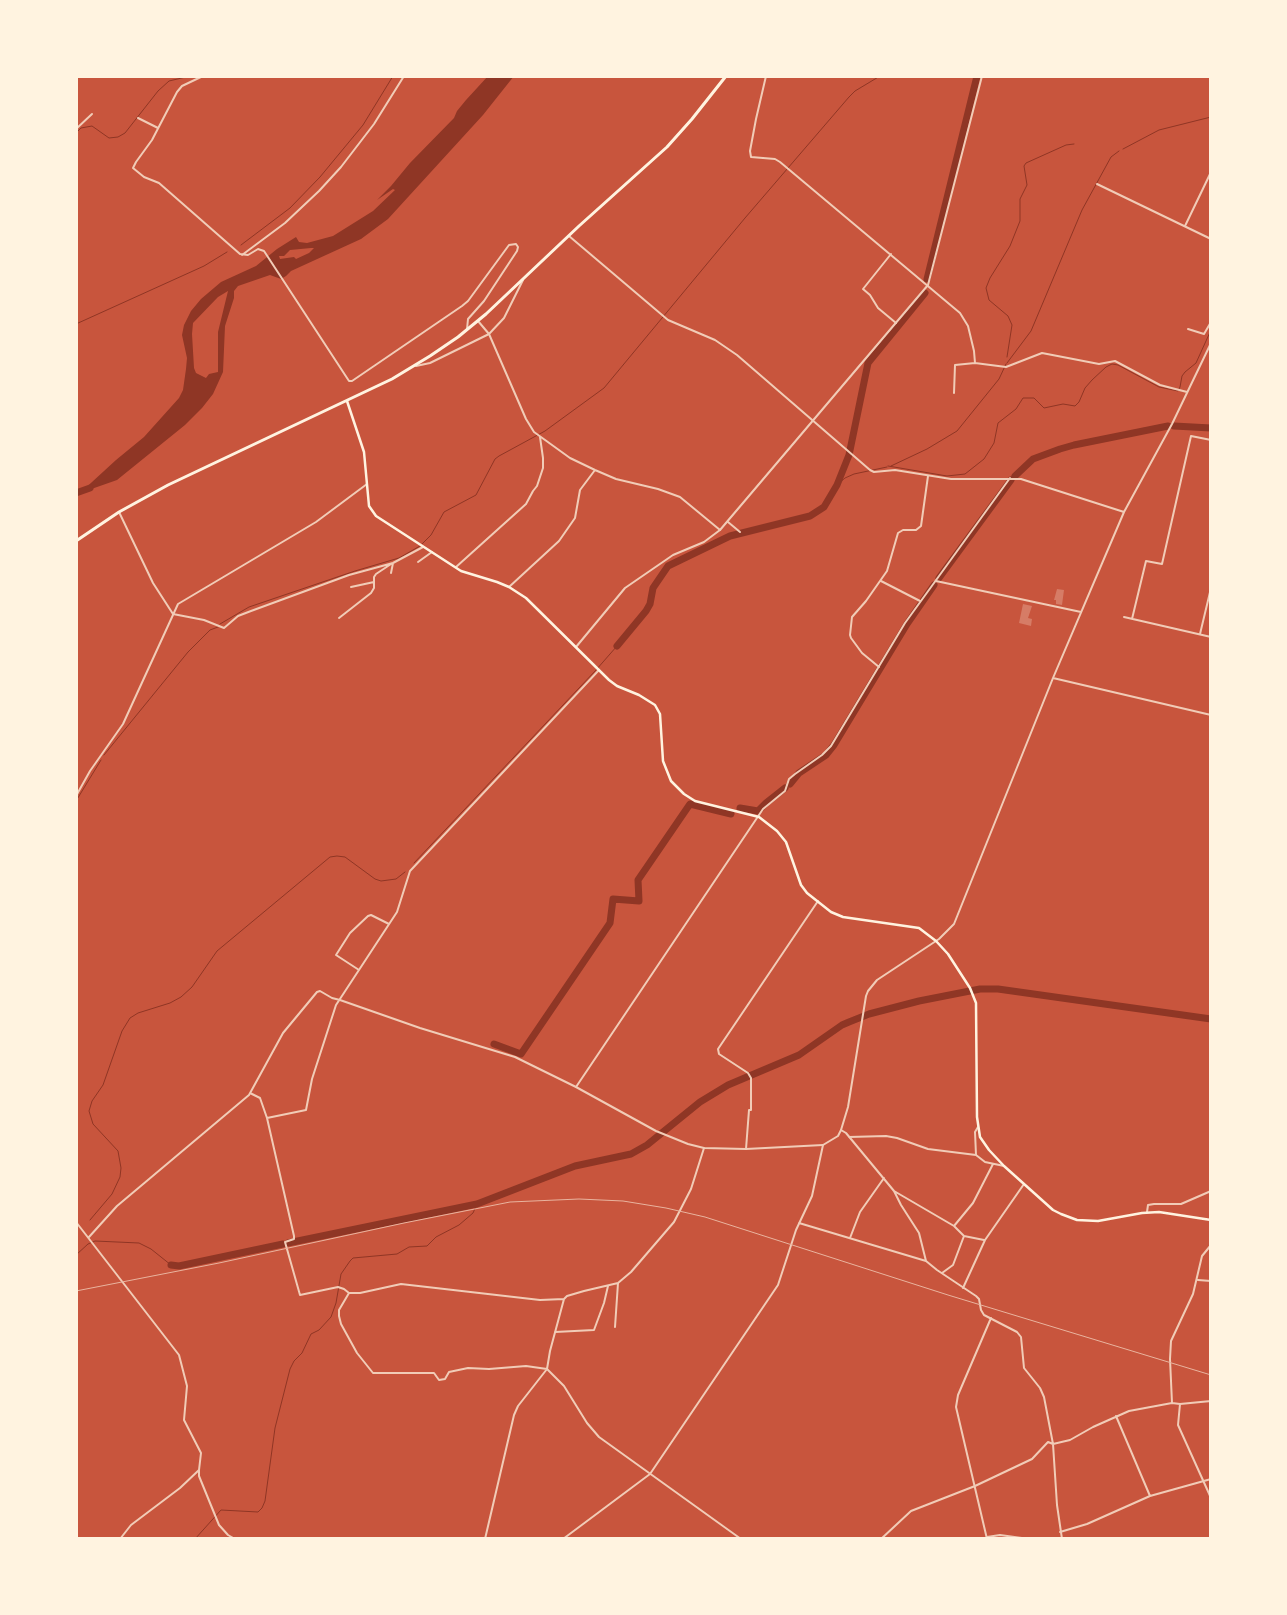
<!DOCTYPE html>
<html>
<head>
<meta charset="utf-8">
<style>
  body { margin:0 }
  #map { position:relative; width:1287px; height:1615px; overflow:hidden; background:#c8553d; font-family:"IBM Plex Sans",sans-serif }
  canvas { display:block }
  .frame { position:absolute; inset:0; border:78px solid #fff3e0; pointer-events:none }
</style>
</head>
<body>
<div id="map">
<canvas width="1287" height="1615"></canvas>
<div class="frame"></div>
</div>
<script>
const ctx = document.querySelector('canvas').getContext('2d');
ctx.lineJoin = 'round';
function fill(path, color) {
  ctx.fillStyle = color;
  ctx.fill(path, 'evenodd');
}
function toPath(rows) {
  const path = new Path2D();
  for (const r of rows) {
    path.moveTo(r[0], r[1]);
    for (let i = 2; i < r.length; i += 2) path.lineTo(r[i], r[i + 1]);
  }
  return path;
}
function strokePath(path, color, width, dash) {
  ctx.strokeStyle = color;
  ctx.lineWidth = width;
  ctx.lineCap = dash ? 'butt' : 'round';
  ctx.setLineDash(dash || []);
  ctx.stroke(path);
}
const water = toPath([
  [488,76,514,76,483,115,388,219,361,239,291,271,286,276,281,279,270,275,238,286,234,291,234,298,225,326,223,372,213,394,202,408,185,425,117,480,80,493,116,460,144,437,179,398,183,390,186,369,187,358,182,335,184,325,191,311,201,299,221,282,256,266,277,249,296,237,299,242,307,243,333,236,373,211,395,190,393,189,377,200,391,186,410,163,454,118,457,111,466,100],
  [311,248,314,248,309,253,296,259,294,257,280,259,279,256,284,256,290,250],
  [228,291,218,332,218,372,209,374,206,378,196,373,194,368,192,334,193,323,218,297]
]);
const stream = toPath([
  [76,133,81,128,92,126,109,138,118,137,125,133,158,91,169,81,190,76],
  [1123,149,1159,130,1211,117],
  [241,245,290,208,320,177,363,125,393,76],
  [76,324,204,266,227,252],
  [1007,357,1012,325,1008,316,989,300,986,288,990,278,1010,246,1020,221,1020,199,1027,185,1024,166,1026,163,1066,145,1074,144],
  [1007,363,1031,331,1082,210,1111,157,1119,151],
  [888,466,947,476,965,474,984,459,994,443,998,423,1016,409,1023,398,1034,398,1044,408,1063,404,1075,406,1079,402,1085,388,1092,380,1106,367,1112,364,1118,365,1159,387,1178,391,1180,387,1182,376,1185,372,1196,363,1211,330],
  [891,466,927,449,957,431,999,379,1006,364],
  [837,485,845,478,854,474,887,467],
  [220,624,249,607,355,571,399,558,420,546,431,535,444,512,476,495,495,459,499,456,545,431,604,388,745,218,849,97,855,91,880,76],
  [104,755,188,652,210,630,218,627],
  [76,801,101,760],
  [414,863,596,670,617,646],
  [90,1220,112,1194,120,1177,121,1168,118,1151,93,1124,89,1111,92,1101,103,1085,122,1031,130,1018,138,1013,170,1003,181,997,192,987,217,951,330,857,337,856,345,857,375,879,381,881,396,879,405,872],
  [76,1240,77,1240],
  [76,1255,88,1244,95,1241,139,1243,151,1249,171,1265],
  [195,1539,221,1510,258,1512,262,1508,265,1501,275,1428,290,1369,294,1361,302,1353,311,1334,319,1330,331,1317,336,1303,341,1274,350,1261,353,1258,397,1254,409,1247,427,1246,436,1237,459,1225,473,1213,477,1204]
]);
const river = toPath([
  [927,279,977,76],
  [1174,426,1211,428],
  [1015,476,1033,459,1060,449,1074,445,1168,426],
  [76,493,90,488],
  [939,578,1011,480],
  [617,646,646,611,650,604,653,588,668,566,730,536,810,516,824,507,837,485,849,455,868,363,925,293],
  [790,784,799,773,826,755,834,745,907,624,934,585],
  [740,808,758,811,766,803,785,788],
  [494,1044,521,1054,610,923,613,899,639,901,638,880,690,804,731,814],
  [288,1243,477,1204,575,1166,631,1154,647,1145,700,1102,728,1085,799,1055,842,1025,849,1022,869,1014,919,1001,980,989,998,989,1211,1019],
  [171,1265,179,1266,283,1244]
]);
const building = toPath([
  [1057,589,1064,590,1062,605,1056,604,1056,600,1054,600],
  [1023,604,1032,606,1028,618,1032,619,1031,626,1019,623]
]);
const minor = toPath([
  [203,76,182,86,177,92,152,140,136,162,133,168,144,177,159,183,240,254,248,255,258,249,264,251,349,381,352,381,462,306,468,301,509,245,516,244,518,247,517,251,484,301,468,319,467,329],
  [766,76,756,119,750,151,751,157,775,159,780,162,960,313,968,326,974,351,975,363,1006,367,1042,353,1099,364,1115,361,1160,385,1187,392],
  [138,118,158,128],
  [76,129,92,114],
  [1097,184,1211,239],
  [1185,226,1211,172],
  [569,236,668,320,715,340,737,355,870,470,874,472,895,470,951,479,1021,479,1124,512],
  [891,254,863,289,870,295,878,308,896,323],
  [242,255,285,223,319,191,341,167,374,124,404,76],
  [478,321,489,334,526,419,534,432,570,458,595,470,616,479,658,489,680,497,720,530],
  [1188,329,1204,334,1211,322],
  [416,366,430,363,489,334,504,318,523,280],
  [954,393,955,365,975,363],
  [119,512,153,583,173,614,204,620,224,628,238,616,251,611,349,575,393,563,423,547],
  [728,522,740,532],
  [418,562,432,552],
  [456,567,526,504,533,491,537,486,543,468,543,458,540,437],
  [391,573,393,563],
  [881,581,920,601],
  [936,581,1081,612],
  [351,587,374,582],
  [509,587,559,541,575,518,580,490,595,470],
  [1124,617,1211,637],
  [339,618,371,593,374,588,374,577,376,574,391,564],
  [1132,619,1146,561,1162,564,1191,436,1211,440],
  [1200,634,1211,588],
  [879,667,862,653,851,638,850,635,852,617,866,601,887,571,898,533,903,530,916,530,921,526,928,476],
  [1053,678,1211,715],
  [76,796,90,771,123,724,178,604,316,522,367,484],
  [359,970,336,955,350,933,368,916,371,915,389,924],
  [576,1087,763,809,785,791,789,779,795,774,822,755,831,746,905,623,1010,478],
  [250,1093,260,1098,267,1118,294,1236,294,1239,285,1242,300,1295,338,1287,344,1289,349,1293,360,1293,401,1284,540,1300,564,1299],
  [267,1118,306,1110,312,1079,336,1005,397,912,410,871,599,670],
  [841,1130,846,1133,894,1191,901,1205,919,1233,926,1261],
  [849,1137,886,1136,897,1138,928,1149,976,1155,975,1132,978,1127],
  [704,1148,691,1189,674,1222,631,1272,618,1283,584,1291,567,1296,564,1299,550,1351,547,1369,564,1386,587,1423,599,1437,741,1539],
  [746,1149,749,1110,751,1110,751,1078,748,1073,719,1054,718,1049,818,901],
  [976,1155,985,1162,1004,1166],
  [894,1191,954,1226],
  [1147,1212,1148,1205,1154,1204,1181,1204,1211,1191],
  [76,1222,179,1355,187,1386,184,1420,201,1453,199,1470],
  [799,1223,926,1261,937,1270,976,1296,979,1299,981,1310,984,1315,1017,1332,1021,1337,1024,1368,1040,1388,1044,1397,1053,1444,1070,1440,1093,1427,1129,1411,1172,1403,1180,1404,1211,1401],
  [964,1236,984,1240],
  [89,1237,117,1206,249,1095,283,1033,317,992,320,991,332,998,340,1000],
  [850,1238,860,1212,884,1178],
  [942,1273,953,1265,964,1236,954,1226,973,1203,993,1164],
  [1198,1280,1211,1281],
  [963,1288,985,1240,1024,1184],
  [349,1293,339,1310,339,1316,341,1324,357,1353,373,1373,434,1373,439,1380,445,1379,449,1372,468,1368,489,1369,526,1366,547,1369,518,1406,514,1415,485,1539],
  [615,1327,618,1283],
  [555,1332,594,1330,604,1303,608,1286],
  [1172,1403,1170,1359,1171,1341,1193,1294,1202,1256,1211,1245],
  [1180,1404,1178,1425,1211,1498],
  [1116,1416,1150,1496],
  [1060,1532,1087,1524,1150,1496,1211,1479],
  [987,1537,1000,1535,1029,1539],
  [120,1539,131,1525,180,1488,199,1470,199,1476,219,1525,228,1535,235,1539],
  [563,1539,650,1474,778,1285,796,1230,812,1196,823,1145,838,1136,841,1130,848,1107,866,996,868,991,877,980,939,939,954,924,1053,678,1124,512,1172,424,1211,343],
  [881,1539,911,1511,975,1486,1032,1459,1048,1442,1053,1444,1057,1505,1062,1539],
  [987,1539,956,1407,958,1395,991,1318],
  [1041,1539,1061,1538]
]);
const tertiary = toPath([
  [576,647,625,588,673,555,704,542,720,530,928,285,982,76],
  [340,1000,420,1028,515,1057,576,1087,656,1131,688,1144,704,1148,746,1149,823,1145]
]);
const secondary = toPath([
  [347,401,364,452,369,506,376,516,461,571,497,582,509,587,526,598,609,680,617,686,639,695,655,705,660,714,663,761,671,781,684,794,695,801,759,817,777,831,786,842,801,885,807,893,831,912,843,917,919,928,936,941,948,954,970,988,976,1003,977,1117,980,1137,989,1150,1004,1166,1053,1210,1061,1214,1077,1220,1098,1221,1142,1213,1159,1212,1211,1220]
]);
const trunk = toPath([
  [76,541,119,512,168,485,392,379,430,356,458,337,486,314,579,226,667,147,692,119,726,76]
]);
const rail = toPath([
  [76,1291,219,1263,404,1223,510,1202,579,1199,623,1201,666,1208,705,1217,948,1295,1211,1375]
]);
fill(water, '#8f3625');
strokePath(stream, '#8f3625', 1);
strokePath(river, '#8f3625', 7);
fill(building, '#d67c66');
strokePath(minor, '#f1ccb7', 2);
strokePath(tertiary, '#f1ccb7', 2);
strokePath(secondary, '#fff3e0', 2.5);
strokePath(trunk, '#fff3e0', 3);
strokePath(rail, '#e9b49f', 1);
</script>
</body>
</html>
